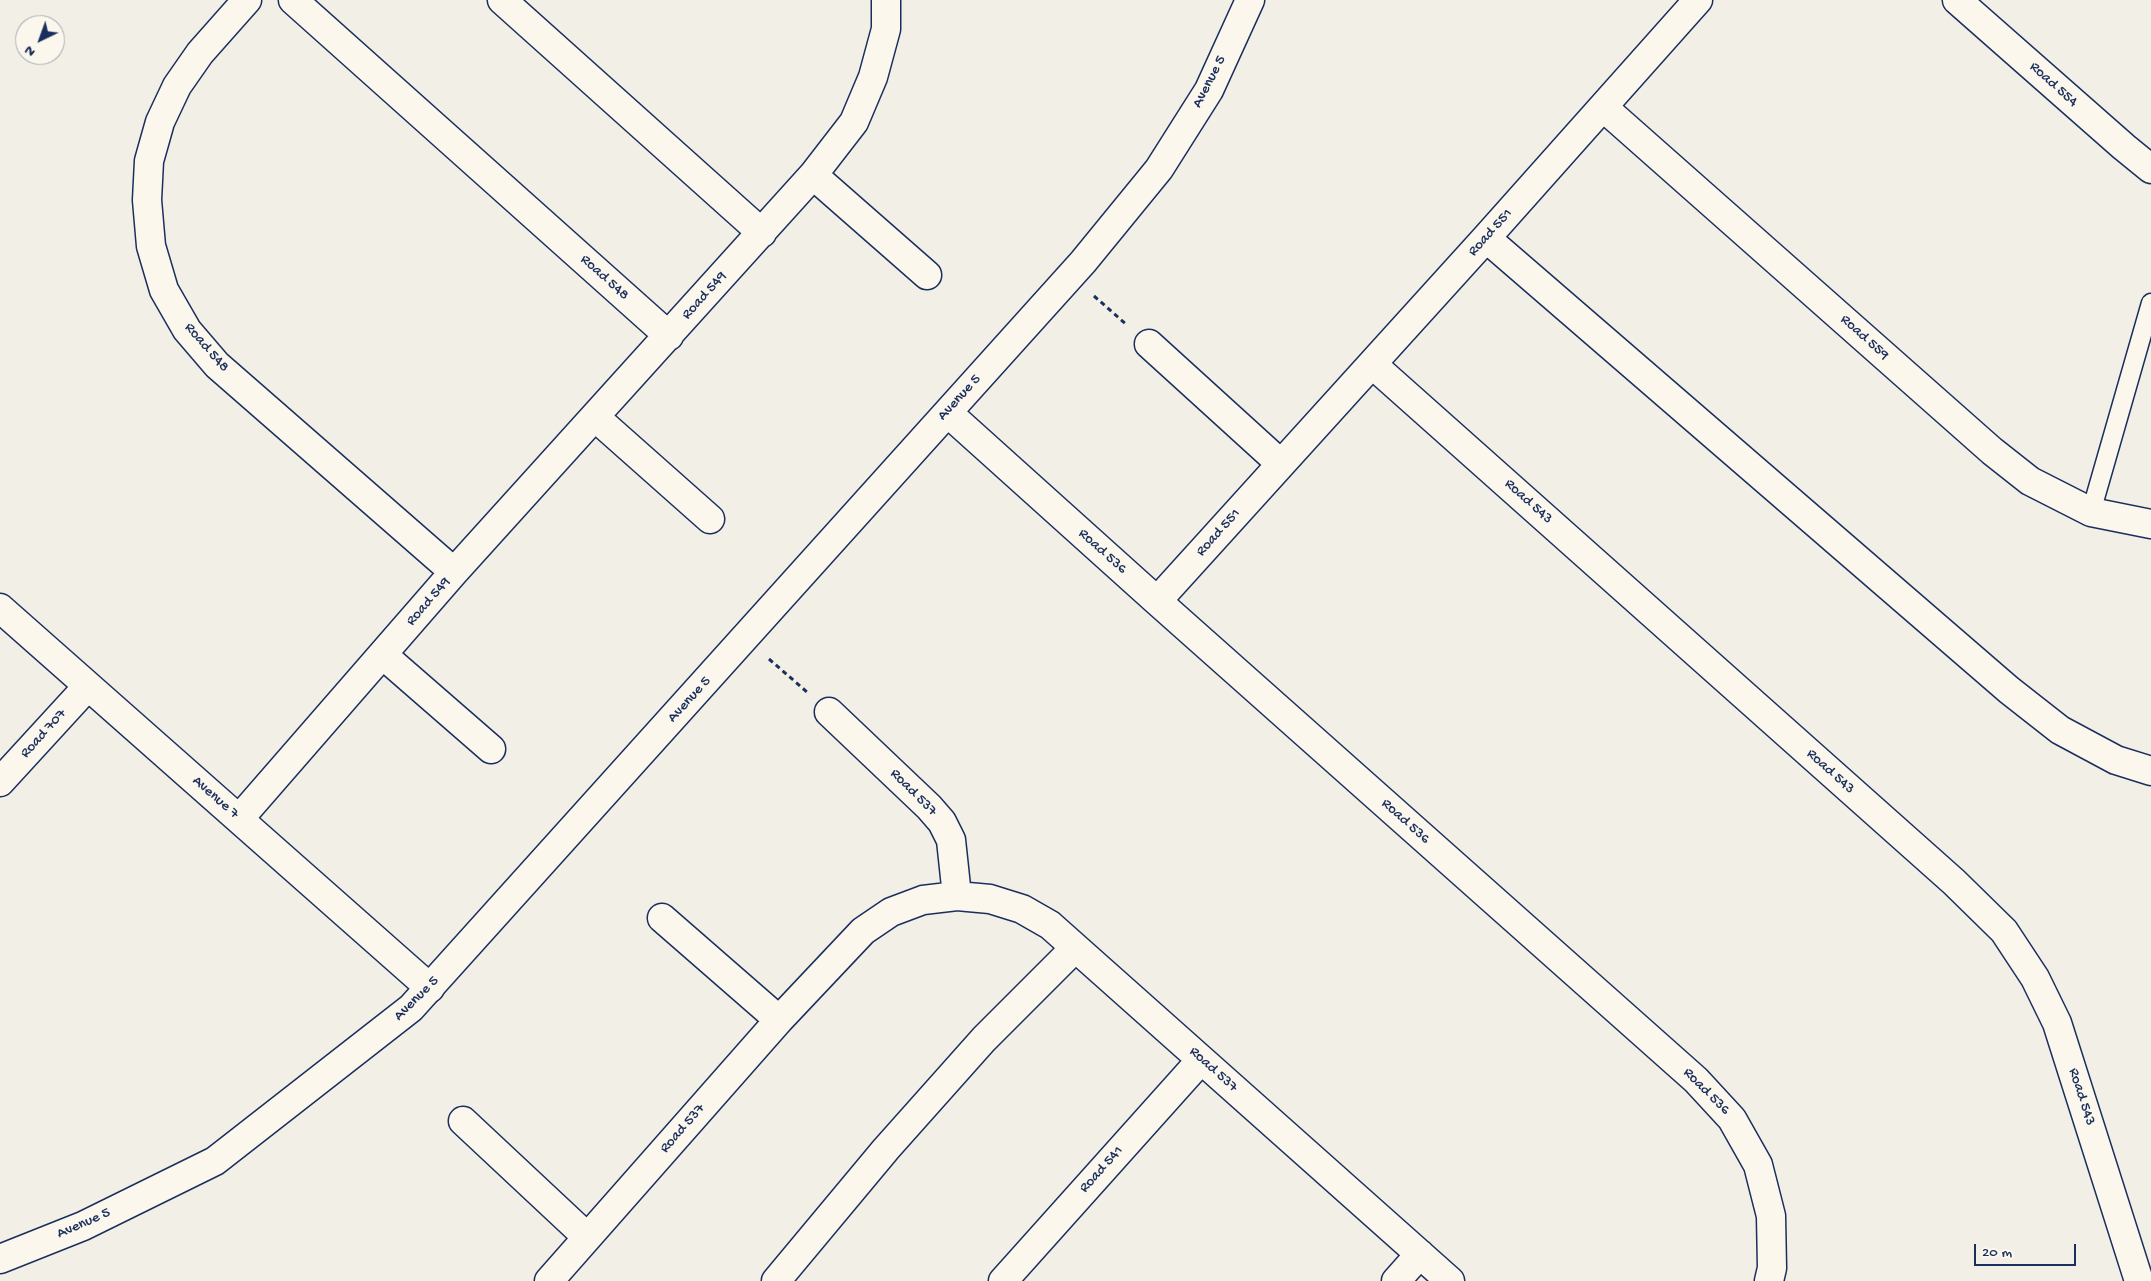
<!DOCTYPE html>
<html>
<head>
<meta charset="utf-8">
<style>
  body { margin:0 }
  #map { position:relative; width:2151px; height:1281px; overflow:hidden; background:#f2efe6; font-family:"Gochi Hand",sans-serif }
  canvas { display:block }
  .north { position:absolute; left:15px; top:15px; width:50px; height:50px; box-sizing:border-box; background:#fbf7ec; border:1px solid #a1a7b3; border-radius:50%; rotate:222deg; font-size:14px; font-weight:700; line-height:20px; text-align:center; color:#1b2f5e }
  .north::after { content:''; display:block; margin:auto; width:18px; height:22px; background:#1b2f5e; clip-path:polygon(50% 0,100% 100%,50% 72%,0 100%) }
  .scale { position:absolute; left:1974px; top:1244px; width:102px; height:22px; box-sizing:border-box; border:2px solid #1b2f5e; border-top:0; padding-left:6px; font-size:15px; line-height:18px; white-space:nowrap; color:#1b2f5e; -webkit-text-stroke:4px #fbf7ec; paint-order:stroke }
</style>
</head>
<body>
<div id="map">
<canvas width="2151" height="1281"></canvas>
<div class="north">N</div>
<div class="scale">20 m</div>
</div>
<script>
const ctx = document.querySelector('canvas').getContext('2d');
ctx.lineJoin = 'round';
function toPath(rows) {
  const path = new Path2D();
  for (const r of rows) {
    path.moveTo(r[0], r[1]);
    for (let i = 2; i < r.length; i += 2) path.lineTo(r[i], r[i + 1]);
  }
  return path;
}
function strokePath(path, color, width, dash) {
  ctx.strokeStyle = color;
  ctx.lineWidth = width;
  ctx.lineCap = dash ? 'butt' : 'round';
  ctx.setLineDash(dash || []);
  ctx.stroke(path);
}
function drawText(font, color, halo, rows, align = 'center') {
  ctx.font = font + ' "Gochi Hand",sans-serif';
  ctx.lineWidth = 4;
  ctx.setLineDash([]);
  ctx.textBaseline = 'middle';
  ctx.strokeStyle = halo;
  ctx.fillStyle = color;
  for (const [text, x, y, turn = 0] of rows) {
    ctx.save();
    ctx.translate(x, y);
    ctx.rotate((+turn || 0) * Math.PI / 180);
    ctx.textAlign = isNaN(turn) ? turn : align;
    if (halo) ctx.strokeText(text, 0, 0);
    ctx.fillText(text, 0, 0);
    ctx.restore();
  }
}
const path = toPath([
  [1094,296,1127,325],
  [769,659,807,692]
]);
const lane = toPath([
  [2091,512,2151,303]
]);
const street = toPath([
  [247,0,200,53,177,86,160,122,149,161,147,200,151,246,164,290,187,330,217,365,454,572],
  [293,0,669,336],
  [502,0,762,233],
  [1957,0,2124,147,2151,169],
  [1603,107,1992,451,2030,481,2091,512,2151,524],
  [813,175,927,275],
  [1486,238,2009,690,2060,730,2116,760,2151,771],
  [1149,344,1281,464],
  [1372,364,1954,882,2004,931,2035,978,2057,1023,2139,1281],
  [948,413,1157,601,1696,1080,1732,1119,1758,1165,1771,1216,1772,1268,1769,1281],
  [595,417,710,519],
  [1157,601,1486,238,1698,0],
  [0,608,430,988],
  [383,655,491,749],
  [829,712,929,807,942,822,951,840,957,896],
  [0,782,88,686],
  [239,819,454,572,813,175,854,122,873,77,886,29,886,0],
  [662,918,779,1020],
  [463,1121,587,1237],
  [549,1281,779,1020,863,931,891,912,923,900,957,896,990,899,1022,909,1050,925,1450,1281],
  [776,1281,886,1149,984,1039,1075,948],
  [1003,1281,1201,1060],
  [1396,1281,1420,1254]
]);
const secondary = toPath([
  [0,1259,83,1226,215,1161,411,1008,1083,262,1159,169,1209,90,1250,0]
]);
const streetNames = [
  ["Avenue 5",1210,82,-63],
  ["Road 554",2053,85,42],
  ["Road 551",1491,233,-48],
  ["Road 548",604,278,42],
  ["Road 549",705,296,-48],
  ["Road 559",1864,338,42],
  ["Road 548",206,348,49],
  ["Avenue 5",960,398,-48],
  ["Road 543",1528,502,42],
  ["Road 551",1219,533,-48],
  ["Road 536",1102,552,42],
  ["Road 549",429,602,-49],
  ["Avenue 5",690,700,-48],
  ["Road 707",44,734,-48],
  ["Road 543",1830,772,42],
  ["Road 537",913,793,45],
  ["Avenue 7",215,798,41],
  ["Road 536",1405,822,42],
  ["Avenue 5",417,999,-45],
  ["Road 537",1213,1070,42],
  ["Road 536",1706,1092,45],
  ["Road 543",2081,1097,72],
  ["Road 537",683,1129,-49],
  ["Road 541",1102,1170,-48],
  ["Avenue 5",84,1224,-24]
];
strokePath(lane, '#1b2f5e', 21);
strokePath(street, '#1b2f5e', 31);
strokePath(secondary, '#1b2f5e', 31);
strokePath(path, '#1b2f5e', 3, [5, 4]);
strokePath(lane, '#fbf7ec', 18);
strokePath(street, '#fbf7ec', 28);
strokePath(secondary, '#fbf7ec', 28);
drawText('15px', '#1b2f5e', '#fbf7ec', streetNames);
</script>
</body>
</html>
